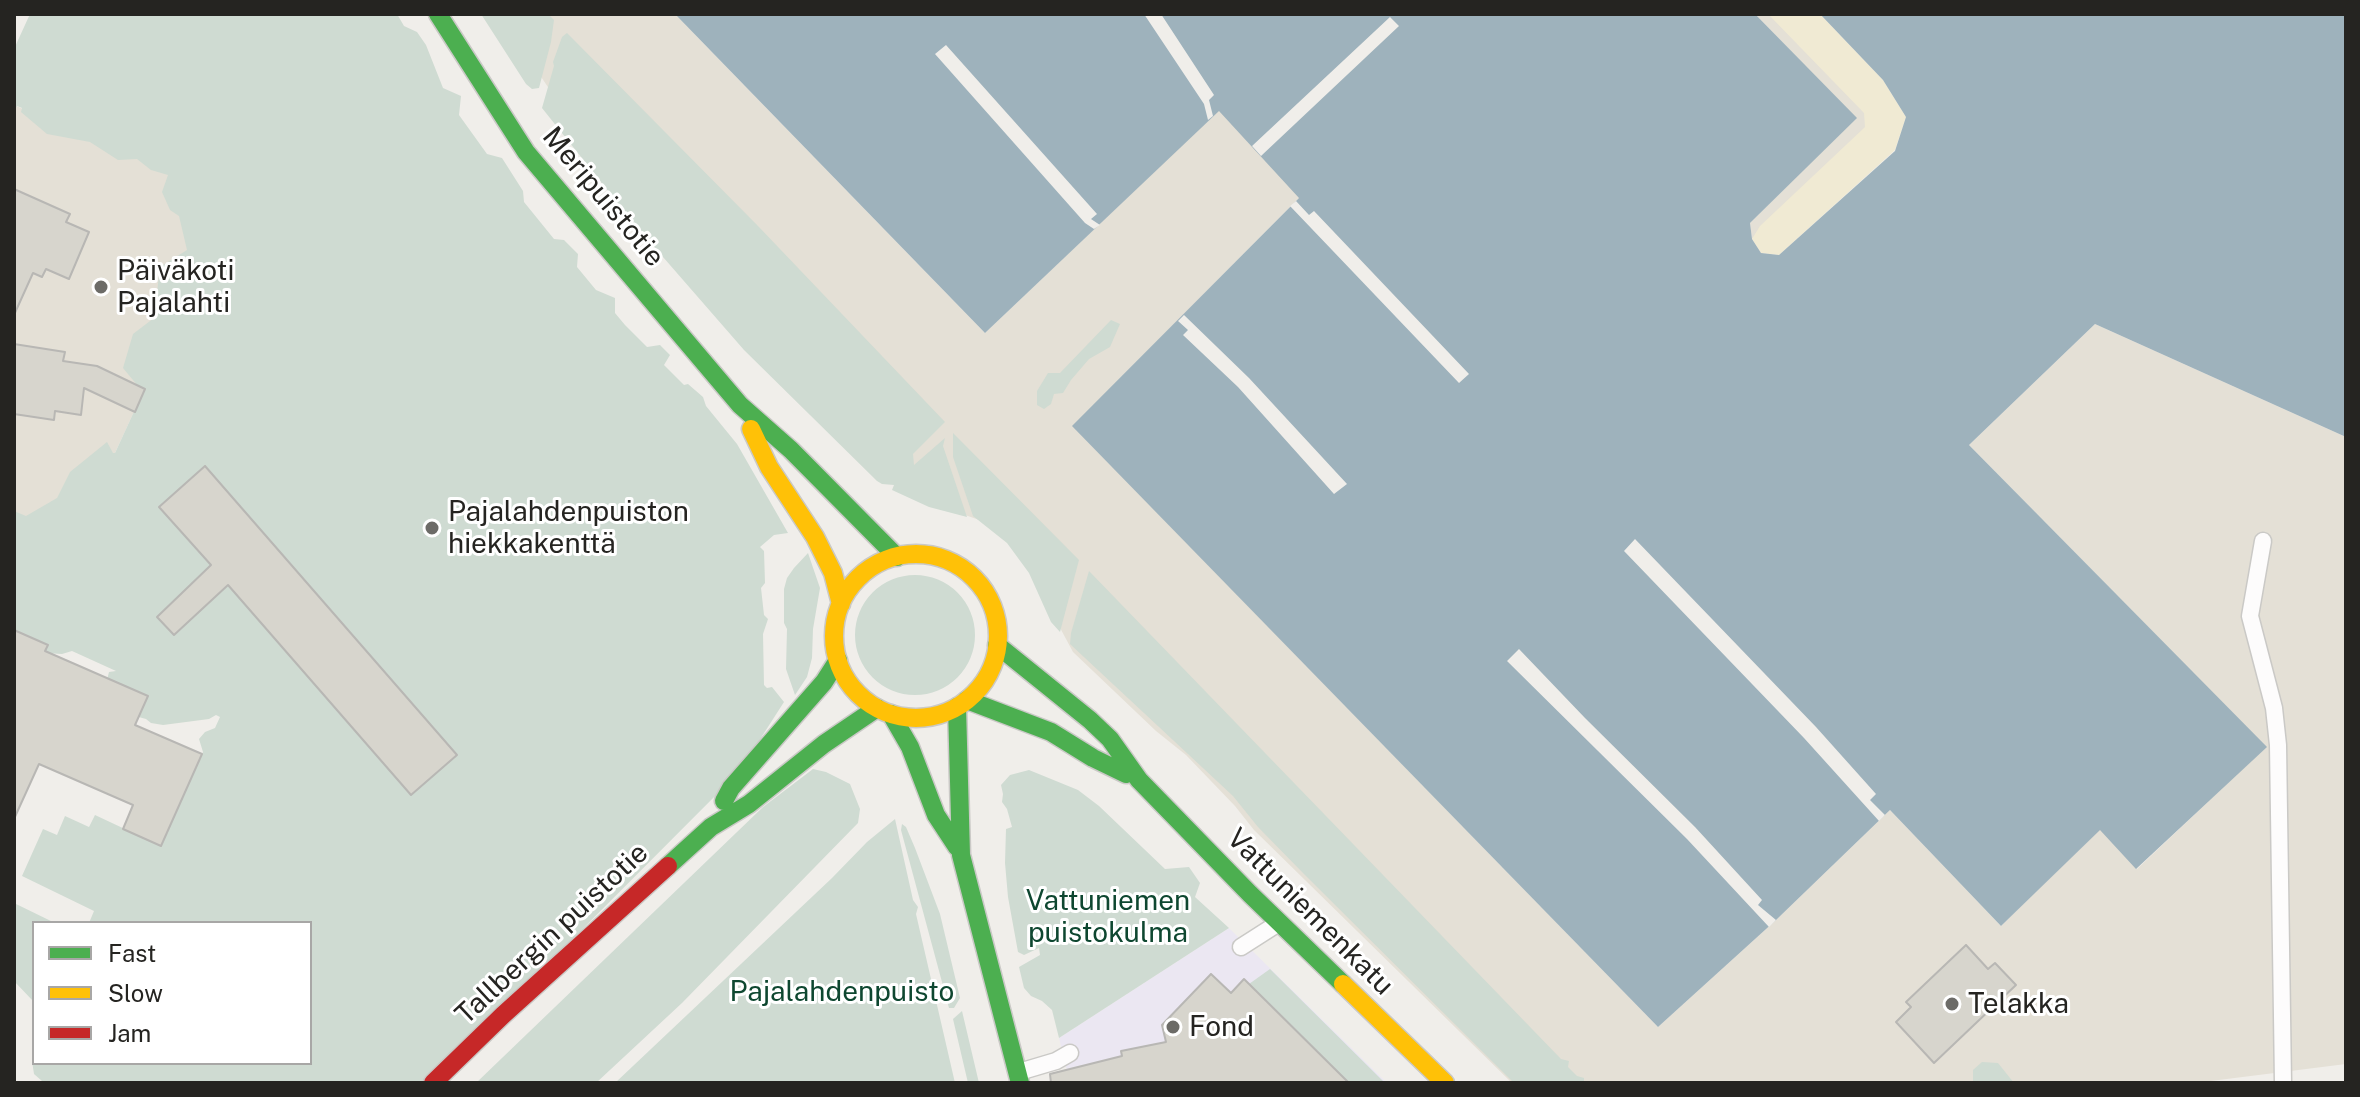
<!DOCTYPE html>
<html>
<head>
<meta charset="utf-8">
<style>
  body { margin:0 }
  #map { position:relative; width:2360px; height:1097px; overflow:hidden; background:#f0eeea; font-family:"Public Sans",sans-serif }
  canvas { display:block }
  .frame { position:absolute; inset:0; border:16px solid #252421; pointer-events:none }
  .legend { position:absolute; left:32px; top:921px; width:280px; height:144px; box-sizing:border-box; background:#fff; border:2px solid #a8a7a6; margin:0; padding:10px 14px; list-style:none; font-size:24px; color:#252421 }
  .legend li { display:flex; align-items:center; gap:16px; height:40px }
  .legend b { width:40px; border:2px solid #a8a7a6 }
</style>
</head>
<body>
<div id="map">
<canvas width="2360" height="1097"></canvas>
<div class="frame"></div>
<ul class="legend">
<li><b style="height:10px;background:#4caf50"></b>Fast</li>
<li><b style="height:10px;background:#ffc107"></b>Slow</li>
<li><b style="height:10px;background:#c62828"></b>Jam</li>
</ul>
</div>
<script>
const ctx = document.querySelector('canvas').getContext('2d');
ctx.lineJoin = 'round';
function fill(path, color) {
  ctx.fillStyle = color;
  ctx.fill(path, 'evenodd');
}
function toPath(rows) {
  const path = new Path2D();
  for (const r of rows) {
    if (r.length === 3) {
      path.moveTo(r[0] + r[2], r[1]);
      path.arc(r[0], r[1], r[2], 0, 2 * Math.PI);
      continue;
    }
    path.moveTo(r[0], r[1]);
    for (let i = 2; i < r.length; i += 2) path.lineTo(r[i], r[i + 1]);
  }
  return path;
}
function strokePath(path, color, width, dash) {
  ctx.strokeStyle = color;
  ctx.lineWidth = width;
  ctx.lineCap = dash ? 'butt' : 'round';
  ctx.setLineDash(dash || []);
  ctx.stroke(path);
}
function drawText(font, color, halo, rows, align = 'center') {
  ctx.font = font + ' "Public Sans",sans-serif';
  ctx.lineWidth = 6;
  ctx.setLineDash([]);
  ctx.textBaseline = 'middle';
  ctx.strokeStyle = halo;
  ctx.fillStyle = color;
  for (const [text, x, y, turn = 0] of rows) {
    ctx.save();
    ctx.translate(x, y);
    ctx.rotate((+turn || 0) * Math.PI / 180);
    ctx.textAlign = isNaN(turn) ? turn : align;
    if (halo) ctx.strokeText(text, 0, 0);
    ctx.fillText(text, 0, 0);
    ctx.restore();
  }
}
const commercial = toPath([
  [1229,928,1387,1083,1070,1083,1059,1038]
]);
const built = toPath([
  [499,14,675,14,985,333,1219,110,1300,197,1073,426,1658,1027,1776,920,1890,810,2001,926,2100,829,2137,869,2266,747,1969,445,2095,324,2346,437,2346,1064,2195,1083,1512,1083,1254,830,1235,806,1186,755,1156,731,1073,652,1021,555,988,523,922,500,566,114],
  [1755,14,1820,14,1906,117,1752,239,1750,223,1856,118],
  [14,105,225,197,150,377,73,544,14,517]
]);
const green = toPath([
  [30,14,397,14,404,26,417,32,426,45,443,88,461,96,459,115,487,154,502,158,523,191,524,202,554,239,564,240,578,254,577,267,596,290,615,298,615,313,625,325,647,347,660,345,670,355,664,365,684,385,688,384,703,397,706,406,737,444,788,533,774,535,760,547,764,551,765,583,761,588,764,615,768,619,763,634,764,685,767,688,772,687,784,702,739,772,429,1083,55,1083,42,1081,34,1074,32,1061,34,1057,34,1063,310,1063,310,923,89,923,94,911,22,876,43,829,57,835,65,816,89,827,95,815,161,846,203,752,199,739,205,732,215,728,220,717,216,715,209,719,163,725,151,723,146,719,117,711,106,684,109,672,116,671,72,651,62,654,27,652,14,643,14,511,26,516,57,498,70,472,107,442,113,453,115,453,143,392,123,368,133,334,154,318,160,267,187,250,179,216,170,210,162,192,168,175,151,170,137,159,118,160,90,142,47,134,21,112,22,108,17,106,14,111,14,49],
  [481,14,548,14,554,20,551,42,539,88,532,89,526,84],
  [567,33,758,226,945,422,913,454,914,465,945,438,943,446,967,517,929,507,892,490,894,485,882,484,877,481,744,350,636,226,542,108,554,66,553,62,562,37],
  [1111,320,1120,324,1110,347,1089,359,1071,380,1063,393,1054,394,1051,404,1044,409,1037,405,1037,391,1048,373,1060,373],
  [953,433,1079,560,1060,632,1051,622,1029,573,1007,543,973,516,953,457],
  [808,553,820,588,813,629,812,658,807,677,795,695,786,669,787,629,784,623,784,589,787,578,794,568],
  [1089,571,1561,1059,1569,1061,1568,1067,1577,1076,1584,1078,1584,1083,1514,1083,1304,874,1258,827,1233,796,1070,644,1071,633],
  [915,635,60],
  [813,769,826,772,850,784,860,809,858,823,682,1003,596,1083,476,1083,763,807],
  [1029,770,1078,790,1099,806,1165,869,1189,867,1200,883,1195,897,1229,928,1059,1038,1052,1010,1042,1001,1031,996,1024,988,1019,967,1040,955,1039,948,1024,955,1018,952,1008,897,1005,863,1006,829,1012,827,1007,809,1002,802,1003,794,1001,785,1010,775],
  [895,819,913,900,918,907,916,914,955,1083,615,1083,832,878,867,842],
  [902,824,906,827,915,848,940,914,960,998,954,1008,949,1008,901,830],
  [14,903,55,923,34,923,33,1001,14,981],
  [1270,969,1385,1083,1349,1083,1249,984],
  [962,1011,979,1083,968,1083,953,1019],
  [1982,1062,1998,1063,2014,1083,1973,1083,1973,1070]
]);
const sand = toPath([
  [1768,14,1820,14,1883,80,1906,117,1895,150,1779,255,1761,253,1752,239,1760,226,1865,127,1864,113]
]);
const water = toPath([
  [675,14,1755,14,1857,118,1750,223,1752,239,1761,253,1779,255,1895,151,1906,117,1883,80,1820,14,2346,14,2346,437,2095,324,1969,445,2267,747,2136,869,2100,830,2001,926,1890,810,1776,920,1658,1027,1072,426,1299,198,1219,111,985,333]
]);
const pier = toPath([
  [1144,14,1161,14,1214,95,1209,100,1213,116,1208,120,1204,104],
  [1390,17,1399,26,1261,156,1252,146],
  [946,45,1097,214,1091,219,1100,225,1094,229,1085,223,935,54],
  [1296,201,1309,215,1314,211,1469,374,1459,383,1290,206],
  [1184,315,1249,378,1347,484,1334,494,1238,387,1183,335,1188,330,1178,321],
  [1635,539,1816,727,1876,794,1870,800,1885,815,1879,821,1804,738,1624,551],
  [1519,649,1585,718,1695,827,1762,900,1758,905,1776,920,1769,927,1687,839,1507,661]
]);
const building = toPath([
  [14,189,70,214,66,222,89,232,69,279,46,269,42,277,33,273,14,315,14,189],
  [14,344,65,352,63,361,97,366,145,389,135,412,84,388,81,415,55,411,54,420,14,414,14,344],
  [205,466,457,755,411,795,228,585,174,635,157,617,211,565,159,507,205,466],
  [14,630,48,645,45,651,148,696,135,725,202,754,161,846,123,829,133,805,39,764,14,819,14,630],
  [1966,945,1988,969,1995,963,2016,985,1934,1063,1896,1022,1911,1007,1906,1002,1966,945],
  [1211,974,1231,993,1244,979,1349,1083,1051,1083,1050,1074,1122,1056,1121,1051,1166,1042,1162,1025,1211,974]
]);
const lane = toPath([
  [2263,541,2250,616,2274,708,2278,745,2283,1083],
  [1241,947,1277,924],
  [1019,1072,1056,1061,1070,1053]
]);
const fast = toPath([
  [438,14,526,152,740,405,791,450,897,557],
  [997,645,1090,720,1110,739,1139,780,1250,894,1343,984],
  [967,700,1051,732,1093,758,1126,774],
  [957,707,961,855,1020,1083],
  [891,714,910,747,936,815,957,847],
  [724,801,731,788,824,682,838,660],
  [668,866,711,827,749,804,824,744,877,708]
]);
const slow = toPath([
  [751,429,769,467,815,537,833,573,841,604],
  [916,636,82],
  [1343,984,1445,1083]
]);
const jam = toPath([
  [433,1083,503,1015,668,866]
]);
const markers = [
  [101,287,8,"#6c6b67"],
  [432,528,8,"#6c6b67"],
  [1952,1004,8,"#6c6b67"],
  [1173,1027,8,"#6c6b67"]
];
const streetNames = [
  ["Meripuistotie",603,197,50],
  ["Vattuniemenkatu",1310,912,45],
  ["Tallbergin puistotie",552,934,-43]
];
const poiNames = [
  ["Päiväkoti",117,271],
  ["Pajalahti",117,303],
  ["Pajalahdenpuiston",448,512],
  ["hiekkakenttä",448,544],
  ["Telakka",1968,1004],
  ["Fond",1189,1027]
];
const parkNames = [
  ["Vattuniemen",1108,901],
  ["puistokulma",1108,933],
  ["Pajalahdenpuisto",842,992]
];
fill(commercial, '#ebe7f2');
fill(built, '#e4e0d6');
fill(green, '#cfdbd2');
fill(sand, '#f0ead3');
fill(water, '#9eb2bc');
fill(pier, '#f0eeea');
fill(building, '#d7d5cd');
strokePath(building, '#b8b7b4', 2);
strokePath(lane, '#cac9c6', 19);
strokePath(fast, '#cac9c6', 21);
strokePath(slow, '#cac9c6', 21);
strokePath(jam, '#cac9c6', 21);
strokePath(lane, '#fdfcfc', 16);
strokePath(fast, '#4caf50', 18);
strokePath(slow, '#ffc107', 18);
strokePath(jam, '#c62828', 18);
for (const [x, y, r, color] of markers) {
  const dot = new Path2D();
  dot.arc(x, y, r, 0, 2 * Math.PI);
  ctx.fillStyle = color;
  ctx.fill(dot);
  strokePath(dot, '#fff', 3);
}
drawText('28px', '#252421', '#fff', streetNames);
drawText('28px', '#252421', '#fff', poiNames, 'left');
drawText('28px', '#0e4730', '#fff', parkNames);
</script>
</body>
</html>
